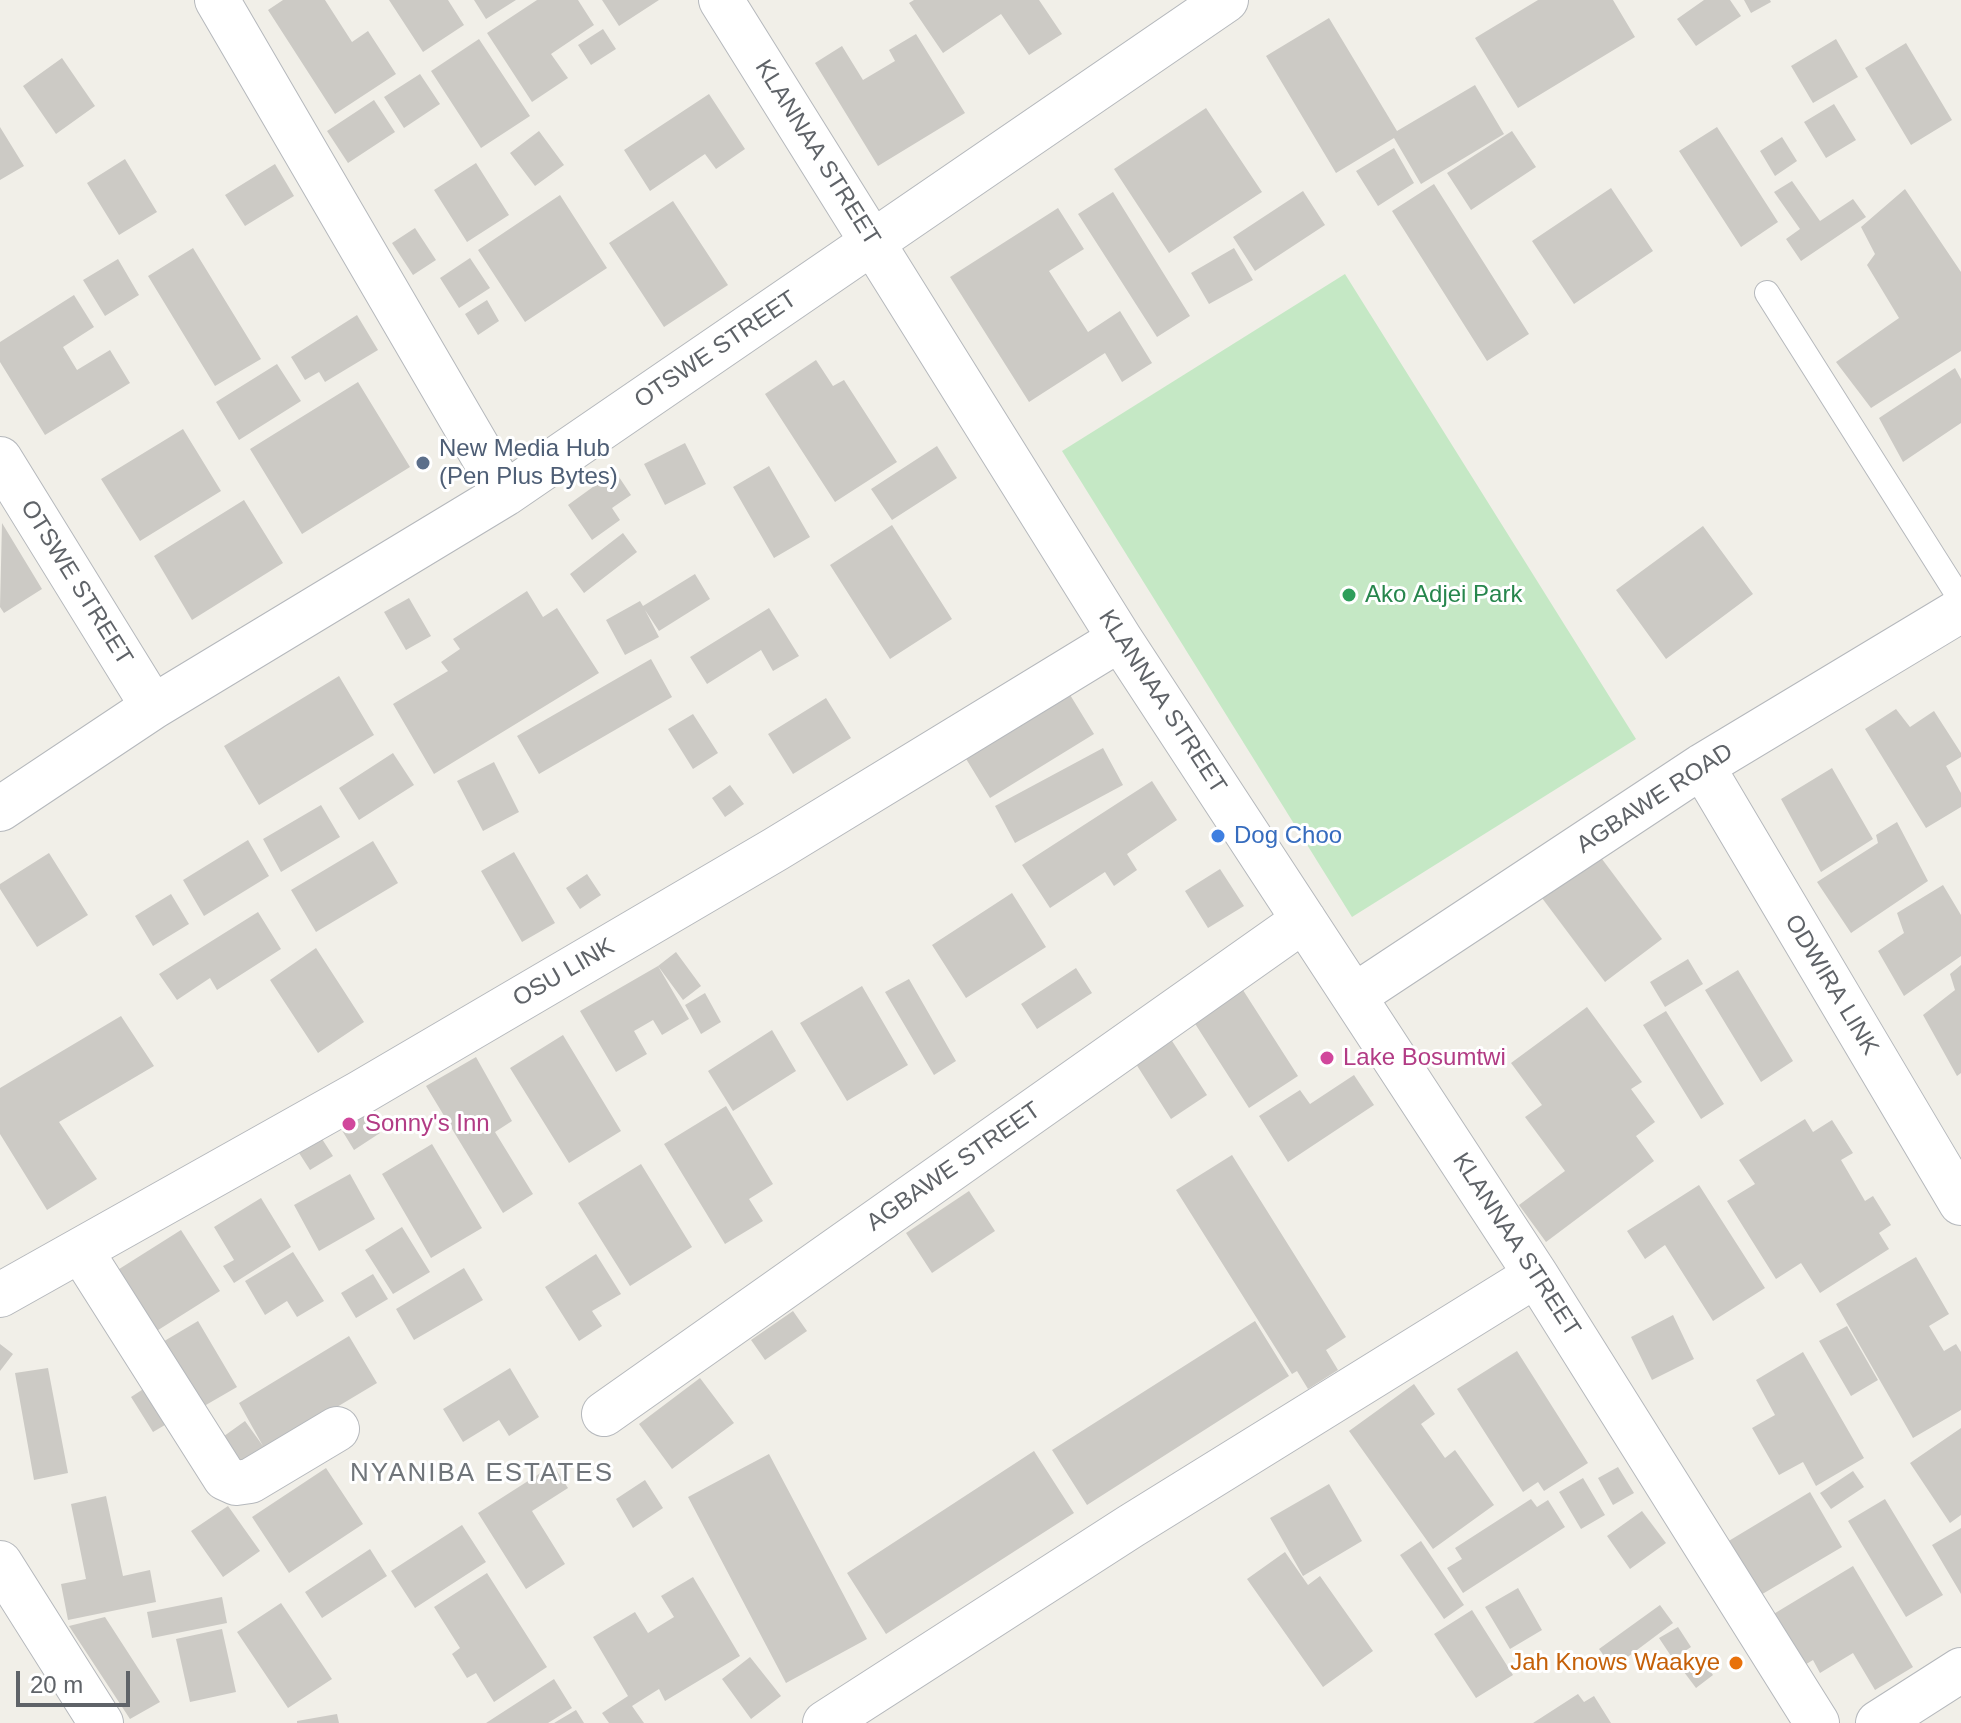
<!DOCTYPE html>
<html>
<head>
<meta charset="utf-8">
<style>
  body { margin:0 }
  #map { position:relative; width:1961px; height:1723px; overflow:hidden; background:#f1efe8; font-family:Arial,sans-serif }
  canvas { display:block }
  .scale { position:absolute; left:16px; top:1671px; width:114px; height:36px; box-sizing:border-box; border:4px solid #5f6368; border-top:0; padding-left:10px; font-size:24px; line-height:28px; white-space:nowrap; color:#5f6368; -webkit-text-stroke:6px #fff; paint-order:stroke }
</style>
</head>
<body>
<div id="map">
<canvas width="1961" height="1723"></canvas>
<div class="scale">20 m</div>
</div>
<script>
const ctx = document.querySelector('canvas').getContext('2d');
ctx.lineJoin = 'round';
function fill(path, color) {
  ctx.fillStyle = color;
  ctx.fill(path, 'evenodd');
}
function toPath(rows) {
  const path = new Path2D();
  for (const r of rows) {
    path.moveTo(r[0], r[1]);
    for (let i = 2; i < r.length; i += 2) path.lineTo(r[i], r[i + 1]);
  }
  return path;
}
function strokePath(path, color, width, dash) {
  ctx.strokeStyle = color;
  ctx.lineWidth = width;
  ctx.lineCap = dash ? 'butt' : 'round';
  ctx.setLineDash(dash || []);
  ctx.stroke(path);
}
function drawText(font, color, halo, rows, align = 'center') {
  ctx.font = font + ' Arial,sans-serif';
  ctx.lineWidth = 6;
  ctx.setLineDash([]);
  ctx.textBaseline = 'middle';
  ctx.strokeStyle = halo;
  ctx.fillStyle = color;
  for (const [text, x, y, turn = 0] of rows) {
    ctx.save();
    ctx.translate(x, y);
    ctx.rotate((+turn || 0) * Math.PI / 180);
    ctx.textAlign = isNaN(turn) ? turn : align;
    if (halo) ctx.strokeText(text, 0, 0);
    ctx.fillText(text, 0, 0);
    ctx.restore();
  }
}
const green = toPath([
  [1345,274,1636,739,1352,917,1062,451]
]);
const building = toPath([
  [283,0,325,0,352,42,368,31,396,74,335,114,268,10],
  [389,0,448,0,464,25,423,52],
  [474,0,516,0,486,19],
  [537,0,578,0,594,25,551,54,568,78,532,102,487,33],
  [602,0,659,0,619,26],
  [914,0,1039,0,1062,34,1029,55,1001,14,943,53,909,3],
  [1538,0,1613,0,1635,37,1518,108,1475,38],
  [1704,0,1730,0,1741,16,1696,46,1677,19],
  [1744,0,1770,0,1771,2,1751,13],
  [1329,18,1397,131,1475,85,1504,134,1421,184,1394,138,1336,173,1266,56],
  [603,29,616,49,591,65,578,45],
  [916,34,965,113,878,166,815,63,842,46,863,80,895,61,889,50],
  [479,39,530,116,481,148,431,71],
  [1836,39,1858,77,1813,103,1791,66],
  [1906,43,1952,120,1911,145,1865,68],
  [62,58,95,106,56,134,23,86],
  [420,74,440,104,404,128,384,97],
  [709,94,745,149,716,169,705,154,650,191,624,150],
  [374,100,395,132,348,163,327,131],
  [1834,104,1856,140,1826,158,1804,122],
  [1206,108,1262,192,1169,253,1114,169],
  [0,127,24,166,0,180],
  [1717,127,1778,222,1741,247,1679,151],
  [539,131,564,165,535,186,510,153],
  [1512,131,1536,167,1471,210,1447,173],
  [1782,137,1797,161,1775,176,1760,151],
  [1394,148,1414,183,1378,206,1356,171],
  [125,159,157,212,119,235,87,183],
  [476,163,509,215,467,242,434,190],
  [275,164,294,196,245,226,225,195],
  [1792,181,1820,221,1853,199,1866,217,1801,261,1786,239,1800,229,1774,192],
  [1434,184,1529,334,1487,361,1392,211],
  [1611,188,1653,251,1574,304,1532,241],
  [1905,189,1961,272,1961,351,1871,408,1836,362,1899,318,1867,265,1875,254,1861,227],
  [1303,191,1325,225,1255,271,1233,237],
  [1113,192,1190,316,1157,337,1078,214],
  [560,195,607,268,525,322,478,250],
  [673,201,728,285,664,327,609,243],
  [1058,208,1084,249,1049,271,1088,332,1120,311,1152,363,1122,382,1105,353,1029,402,950,277],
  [415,228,436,260,413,275,392,243],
  [193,248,261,359,215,386,148,276],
  [1234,248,1253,280,1209,304,1191,273],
  [470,258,490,288,459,308,440,278],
  [118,259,139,295,105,316,83,280],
  [74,295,94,327,63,347,77,370,110,350,130,383,45,435,0,362,0,342],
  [487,300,499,321,478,335,465,314],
  [357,315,378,350,325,382,319,372,305,380,291,357],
  [816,360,833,386,844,380,897,462,835,502,765,394],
  [277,364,301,401,239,440,216,402],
  [1955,368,1961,379,1961,423,1903,462,1879,418],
  [358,382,410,467,302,534,250,449],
  [183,429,221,491,140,541,101,479],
  [685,443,706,484,665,505,644,464],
  [937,446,957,478,892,520,871,489],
  [769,466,810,537,774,558,733,487],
  [615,471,631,495,612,508,620,520,592,540,568,505],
  [244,500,283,563,192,620,154,556],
  [2,523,42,589,4,613,0,607],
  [892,525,952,619,890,659,830,565],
  [1703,526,1753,594,1666,659,1616,590],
  [623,533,637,552,584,593,570,574],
  [695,574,710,599,659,631,645,610,659,637,625,655,606,620,640,601,643,606],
  [527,591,543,617,557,608,599,673,434,774,393,704,448,671,441,662,460,649,453,639],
  [409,598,431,636,406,650,384,612],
  [769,608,799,656,773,671,761,650,707,684,690,657],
  [651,659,672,697,539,774,517,736],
  [339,676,374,735,259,805,224,746],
  [1064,685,1094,734,990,798,960,749],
  [826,698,851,738,793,774,768,734],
  [1896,709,1910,727,1934,711,1961,753,1961,757,1946,766,1961,793,1961,807,1926,828,1865,729],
  [693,714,718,753,693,769,668,729],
  [1103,748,1123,785,1015,843,995,806],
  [393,753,414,785,359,820,339,788],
  [494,762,519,812,483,831,457,781],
  [1832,768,1873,839,1821,872,1781,799],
  [1152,781,1177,820,1127,854,1137,870,1114,886,1105,872,1050,908,1022,865],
  [730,785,744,804,725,817,712,798],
  [321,805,340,837,281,872,263,839],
  [1897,822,1928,881,1851,933,1817,882,1878,843,1876,835],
  [248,840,269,876,204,916,183,880],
  [373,841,398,883,316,932,291,890],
  [514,852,555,923,522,942,481,871],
  [49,853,88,915,37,947,0,889,0,884],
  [1599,855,1662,939,1605,982,1542,898],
  [1220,869,1244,906,1208,928,1185,891],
  [587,874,601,895,580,909,566,888],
  [1943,885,1961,915,1961,956,1904,996,1878,951,1904,933,1897,913],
  [1012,893,1046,947,966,998,932,945],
  [171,894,189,924,153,946,135,916],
  [258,912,281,949,217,990,210,978,177,1000,159,974],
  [316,948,364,1022,318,1053,270,980],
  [676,952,701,986,683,1000,658,966,689,1019,662,1035,653,1020,634,1031,647,1054,616,1072,580,1011,658,966],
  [1688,959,1703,984,1665,1007,1650,982],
  [1961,965,1961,1073,1957,1076,1923,1015,1955,990,1950,974],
  [1076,968,1092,993,1037,1029,1021,1004],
  [1738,970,1793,1061,1761,1082,1705,990],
  [1234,976,1298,1076,1249,1108,1185,1008],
  [909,979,956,1061,934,1075,885,992],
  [862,986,908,1065,847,1101,800,1023],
  [705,993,721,1022,701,1034,685,1005],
  [1587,1007,1642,1082,1631,1089,1655,1122,1636,1136,1654,1161,1546,1242,1519,1205,1565,1171,1525,1117,1542,1105,1511,1063],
  [1666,1011,1724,1104,1701,1119,1643,1025],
  [121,1016,154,1066,59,1122,97,1179,47,1210,0,1134,0,1088],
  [772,1030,796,1071,733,1111,708,1071],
  [1165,1030,1207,1095,1171,1119,1129,1053],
  [563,1035,621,1131,569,1163,510,1068],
  [476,1057,512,1121,495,1132,533,1194,503,1213,426,1086],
  [1354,1075,1374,1105,1288,1162,1259,1116,1300,1090,1310,1104],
  [361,1102,380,1133,354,1150,335,1119],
  [726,1106,773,1184,749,1199,763,1221,725,1244,664,1144],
  [1805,1119,1813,1132,1832,1120,1853,1153,1841,1160,1865,1201,1873,1196,1891,1225,1879,1233,1889,1249,1820,1293,1801,1263,1776,1279,1727,1201,1755,1184,1739,1160],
  [315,1128,333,1156,310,1170,292,1142],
  [432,1144,482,1228,431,1258,382,1174],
  [1232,1155,1346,1337,1326,1350,1338,1370,1308,1389,1297,1371,1292,1374,1176,1190],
  [641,1164,692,1247,630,1286,578,1203],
  [350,1174,375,1219,319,1251,294,1205],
  [1699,1185,1765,1288,1713,1321,1665,1245,1645,1259,1627,1231],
  [969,1191,995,1231,932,1273,906,1233],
  [261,1198,291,1247,234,1283,223,1266,234,1260,214,1227],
  [402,1227,430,1272,393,1294,365,1250],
  [181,1230,220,1291,155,1332,116,1271],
  [293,1252,324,1301,297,1317,287,1301,265,1315,245,1281],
  [596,1254,621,1294,592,1311,602,1326,579,1341,545,1287],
  [1916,1257,1949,1314,1929,1326,1944,1351,1956,1344,1961,1352,1961,1410,1913,1438,1836,1304],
  [464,1268,483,1300,414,1340,396,1309],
  [373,1274,388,1299,356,1318,341,1293],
  [793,1311,807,1331,765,1360,751,1340],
  [1673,1315,1694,1359,1652,1380,1631,1337],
  [198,1321,237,1387,199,1409,161,1343],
  [1255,1321,1289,1376,1087,1505,1052,1450],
  [1847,1326,1878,1380,1851,1396,1819,1341],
  [349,1336,377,1383,265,1450,233,1473,213,1444,245,1421,263,1446,239,1403],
  [0,1344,13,1354,0,1371],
  [1517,1351,1588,1463,1544,1491,1538,1482,1523,1492,1457,1389],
  [1803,1352,1864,1458,1816,1486,1803,1462,1779,1475,1752,1428,1775,1415,1756,1380],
  [48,1368,68,1473,34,1480,15,1373],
  [510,1368,539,1417,509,1436,499,1420,463,1442,443,1409],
  [700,1378,734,1423,672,1469,639,1424],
  [1414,1384,1435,1414,1421,1424,1445,1458,1455,1450,1494,1505,1433,1549,1349,1431],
  [148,1386,170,1422,153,1432,131,1397],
  [1961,1428,1961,1515,1950,1523,1910,1463],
  [1034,1451,1074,1513,886,1634,847,1573],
  [769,1454,867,1639,786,1683,688,1497],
  [553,1465,568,1488,532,1511,565,1564,526,1589,478,1513],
  [1618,1467,1634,1493,1613,1505,1598,1478],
  [326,1468,363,1524,289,1573,252,1517],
  [1853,1471,1864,1487,1831,1509,1820,1493],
  [1583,1478,1605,1515,1581,1529,1559,1492],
  [645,1480,663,1508,633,1528,616,1499],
  [1329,1484,1362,1541,1303,1576,1270,1518],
  [1810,1492,1842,1547,1759,1596,1727,1542],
  [106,1496,123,1576,150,1570,156,1602,68,1620,61,1584,86,1579,71,1504],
  [1531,1499,1537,1507,1548,1500,1565,1527,1463,1593,1447,1568,1462,1559,1455,1548],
  [1885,1499,1943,1595,1906,1617,1848,1521],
  [228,1506,260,1551,223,1577,191,1531],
  [1642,1511,1666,1543,1630,1569,1607,1536],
  [462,1525,486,1562,415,1608,391,1571],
  [1961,1528,1961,1594,1932,1545],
  [1421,1541,1464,1605,1444,1619,1400,1555],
  [370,1549,387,1576,322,1618,305,1592],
  [1285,1552,1308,1585,1320,1576,1373,1651,1323,1687,1247,1579],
  [1853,1566,1913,1667,1875,1690,1853,1653,1820,1673,1813,1660,1798,1669,1767,1618],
  [487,1573,547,1667,494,1702,476,1673,467,1678,452,1654,460,1648,434,1607],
  [693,1577,740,1656,665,1701,659,1689,632,1706,644,1723,609,1723,602,1713,628,1696,593,1637,635,1612,648,1633,674,1617,661,1596],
  [1518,1588,1542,1630,1510,1649,1485,1607],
  [222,1597,227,1623,152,1638,147,1612],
  [281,1603,332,1679,288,1708,237,1632],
  [1660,1605,1673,1623,1613,1668,1599,1649],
  [1472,1610,1513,1675,1476,1698,1434,1634],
  [105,1617,160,1702,130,1719,69,1626],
  [1678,1627,1691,1647,1673,1659,1659,1638],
  [222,1629,236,1692,190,1702,176,1639],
  [750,1657,781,1696,751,1719,722,1679],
  [1701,1659,1713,1675,1696,1688,1684,1672],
  [554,1679,572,1708,548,1723,486,1723],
  [1578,1694,1584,1702,1594,1696,1611,1723,1533,1723],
  [576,1710,584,1723,554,1723],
  [337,1714,339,1723,297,1723,297,1721]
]);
const lane = toPath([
  [1767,293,1961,600]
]);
const street = toPath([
  [217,0,505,494],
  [721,0,1120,639,1536,1275,1817,1723],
  [0,459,153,707],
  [1702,766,1961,1203],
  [0,809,153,707,505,494,1226,0],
  [1354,996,1702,766,1961,610],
  [81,1251,225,1478,236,1483,250,1481,337,1429],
  [0,1295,360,1093,776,849,1120,639],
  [604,1414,1304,920],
  [0,1563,101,1723],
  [825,1723,1131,1526,1536,1275],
  [1878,1723,1961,1670]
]);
const markers = [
  [423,463,8,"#5c6f8a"],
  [1349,595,8,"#2e9e5b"],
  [1218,836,8,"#3f7fe0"],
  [1327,1058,8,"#d1479c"],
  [349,1124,8,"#d1479c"],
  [1736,1663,8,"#e8710a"]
];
const streetNames = [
  ["KLANNAA STREET",817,153,58],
  ["OTSWE STREET",716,350,-34],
  ["OTSWE STREET",76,583,58],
  ["KLANNAA STREET",1162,702,57],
  ["AGBAWE ROAD",1655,799,-33],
  ["OSU LINK",564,973,-30],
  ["ODWIRA LINK",1831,985,59],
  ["AGBAWE STREET",954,1167,-35],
  ["KLANNAA STREET",1516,1245,57]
];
const serviceNames = [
  ["New Media Hub",439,449],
  ["(Pen Plus Bytes)",439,477]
];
const leisureNames = [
  ["Ako Adjei Park",1365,595]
];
const shopNames = [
  ["Dog Choo",1234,836]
];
const hotelNames = [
  ["Lake Bosumtwi",1343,1058],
  ["Sonny's Inn",365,1124]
];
const foodNames = [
  ["Jah Knows Waakye",1720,1663]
];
const neighbourhoodNames = [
  ["NYANIBA ESTATES",482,1474]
];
fill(green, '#c5e8c5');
fill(building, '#cccac5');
strokePath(lane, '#b5b8bc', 26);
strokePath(street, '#b5b8bc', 46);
strokePath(lane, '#fff', 24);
strokePath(street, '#fff', 44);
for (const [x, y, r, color] of markers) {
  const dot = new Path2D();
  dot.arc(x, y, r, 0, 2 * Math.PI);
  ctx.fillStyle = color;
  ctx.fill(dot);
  strokePath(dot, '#fff', 3);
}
drawText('24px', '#5f6368', '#fff', streetNames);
drawText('24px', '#4e5e75', '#fff', serviceNames, 'left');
drawText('24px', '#27864d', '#fff', leisureNames, 'left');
drawText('24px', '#366cbe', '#fff', shopNames, 'left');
drawText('24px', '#b23c85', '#fff', hotelNames, 'left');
drawText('24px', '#c56008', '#fff', foodNames, 'right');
ctx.letterSpacing = '2px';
drawText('26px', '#70757a', '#fff', neighbourhoodNames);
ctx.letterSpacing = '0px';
</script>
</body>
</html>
